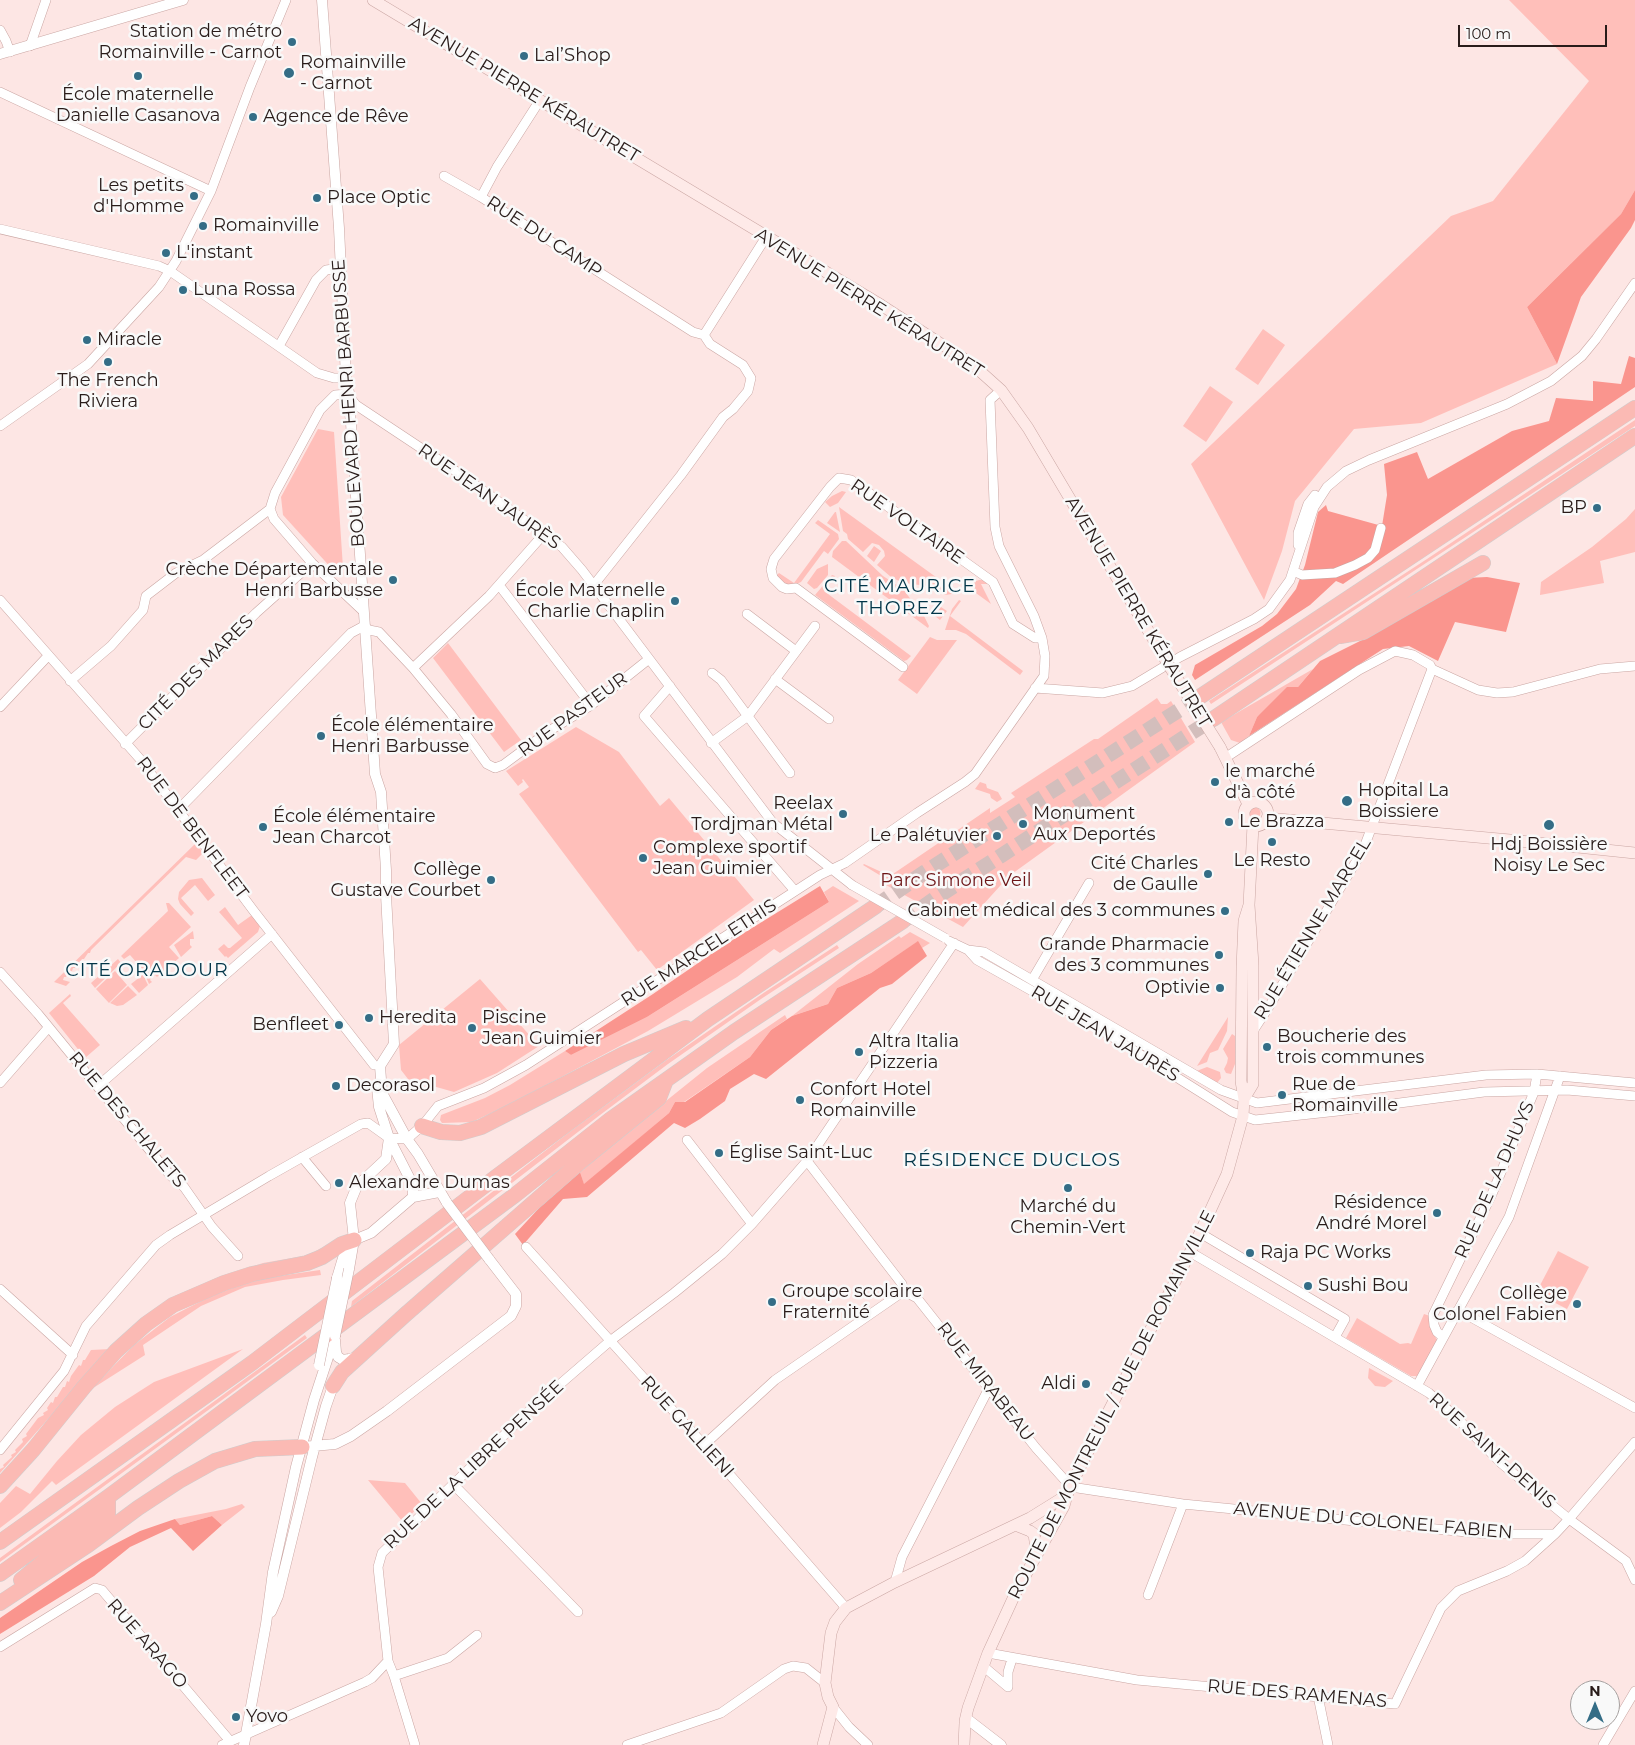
<!DOCTYPE html>
<html>
<head>
<meta charset="utf-8">
<style>
  body { margin:0 }
  #map { position:relative; width:1635px; height:1745px; overflow:hidden; background:#fde6e4; font-family:Montserrat,sans-serif }
  canvas { display:block }
  .north { position:absolute; left:1570px; top:1680px; width:50px; height:50px; box-sizing:border-box; background:#f9f9f9; border:1px solid #a6a1a0; border-radius:50%; rotate:0deg; font-size:14px; font-weight:700; line-height:20px; text-align:center; color:#291c1a }
  .north::after { content:''; display:block; margin:auto; width:18px; height:22px; background:#346d86; clip-path:polygon(50% 0,100% 100%,50% 72%,0 100%) }
  .scale { position:absolute; left:1458px; top:25px; width:149px; height:22px; box-sizing:border-box; border:2px solid #291c1a; border-top:0; padding-left:6px; font-size:15px; line-height:18px; white-space:nowrap; color:#291c1a; -webkit-text-stroke:4px #f9f9f9; paint-order:stroke }
</style>
</head>
<body>
<div id="map">
<canvas width="1635" height="1745"></canvas>
<div class="north">N</div>
<div class="scale">100 m</div>
</div>
<script>
const ctx = document.querySelector('canvas').getContext('2d');
ctx.lineJoin = 'round';
function fill(path, color) {
  ctx.fillStyle = color;
  ctx.fill(path, 'evenodd');
}
function toPath(rows) {
  const path = new Path2D();
  for (const r of rows) {
    if (r.length === 3) {
      path.moveTo(r[0] + r[2], r[1]);
      path.arc(r[0], r[1], r[2], 0, 2 * Math.PI);
      continue;
    }
    path.moveTo(r[0], r[1]);
    for (let i = 2; i < r.length; i += 2) path.lineTo(r[i], r[i + 1]);
  }
  return path;
}
function strokePath(path, color, width, dash) {
  ctx.strokeStyle = color;
  ctx.lineWidth = width;
  ctx.lineCap = dash ? 'butt' : 'round';
  ctx.setLineDash(dash || []);
  ctx.stroke(path);
}
function drawText(font, color, halo, rows, align = 'center') {
  ctx.font = font + ' Montserrat,sans-serif';
  ctx.lineWidth = 5;
  ctx.setLineDash([]);
  ctx.textBaseline = 'middle';
  ctx.strokeStyle = halo;
  ctx.fillStyle = color;
  for (const [text, x, y, turn = 0] of rows) {
    ctx.save();
    ctx.translate(x, y);
    ctx.rotate((+turn || 0) * Math.PI / 180);
    ctx.textAlign = isNaN(turn) ? turn : align;
    if (halo) ctx.strokeText(text, 0, 0);
    ctx.fillText(text, 0, 0);
    ctx.restore();
  }
}
const green = toPath([
  [1509,0,1635,0,1635,190,1621,214,1527,307,1557,364,1421,423,1354,429,1295,501,1282,551,1264,600,1191,464,1451,216,1493,201,1589,81],
  [1263,329,1285,345,1258,385,1235,369],
  [1210,386,1233,402,1206,442,1183,426],
  [1635,420,1635,426,1211,704,1209,701,1427,559],
  [318,429,334,432,343,568,338,572,334,571,283,515,281,497],
  [842,491,846,492,838,503,830,507,825,502,832,496],
  [839,507,958,593,945,595,928,586,903,583,891,577,877,565,885,556,884,551,879,545,872,543,863,552,848,539,847,534,843,531],
  [1635,509,1635,552,1600,561,1604,583,1540,595,1541,582,1592,547,1626,519],
  [835,512,836,512,840,532,827,523],
  [818,520,838,534,839,539,828,554,824,551,801,582,794,585,785,585,776,576,779,573,794,583,830,534,815,523],
  [842,541,846,541,883,576,903,589,912,601,924,606,924,616,929,626,928,628,832,557,833,551],
  [874,546,881,551,874,562,867,556],
  [828,564,828,575,817,588,814,589,807,583,817,569],
  [832,575,835,576,824,591,911,656,907,660,904,661,815,595],
  [979,580,984,580,990,584,981,584,991,604,969,588,970,583],
  [959,600,961,601,950,616,1023,671,1020,675,966,634,956,630,945,630,952,609],
  [938,605,947,611,940,620,931,613],
  [930,637,937,640,957,640,917,694,898,680],
  [448,643,521,740,504,752,433,658],
  [1313,669,1298,687,1257,717,1249,736,1240,743,1231,740,1221,722],
  [1157,698,1161,704,1167,704,1171,701,1195,742,1009,876,963,927,886,885,892,881,886,879,863,865,864,864,890,876,990,808,990,813,1015,797,1011,793,1094,739,1098,739],
  [576,727,619,752,660,806,669,798,754,900,657,970,641,950,638,952,519,794,529,787,523,779,522,780,523,782,518,786,506,771],
  [980,782,986,784,987,788,998,792,1002,799,997,802,991,798,990,794,975,789],
  [1255,813,5.5],
  [196,843,203,853,196,860,186,857,91,950,90,953,88,953,84,959,82,959,78,965,76,965,75,968,73,968,72,971,70,971,66,977,64,977,63,980,70,982,66,986,54,982],
  [202,878,215,895,208,901,195,885,181,898,194,913,191,916,180,904,178,899,179,892,189,880],
  [833,886,859,901,780,953,774,949,737,977,648,1031,509,1105,472,1122,442,1123,440,1120,441,1115,485,1098,510,1085,565,1051,571,1055,647,1017,829,902,824,892],
  [166,903,169,903,191,927,169,947,179,958,163,972,157,968,149,969,148,967,144,971,130,955,124,959,121,956,168,911],
  [225,907,238,925,252,915,260,926,258,932,228,958,226,956,225,957,218,949,224,944,228,948,230,948,242,938,219,912],
  [193,931,194,939,190,939,190,945,192,947,181,957,174,945],
  [910,932,930,943,922,948,917,942,871,973,837,988,828,1004,792,1016,858,964,899,936,901,938],
  [837,945,839,948,761,999,668,1064,600,1115,351,1307,352,1301,568,1133,665,1061,765,992],
  [118,959,121,963,95,988,91,983],
  [149,970,155,970,161,973,157,977,155,975,152,977,150,980,152,982,149,984,146,977],
  [115,971,127,985,109,1003,96,989],
  [145,973,145,979,148,985,139,993,131,984],
  [480,979,539,1046,497,1073,454,1092,408,1079,401,1070,399,1045],
  [128,986,137,995,123,1005,117,1006,110,1003],
  [70,994,71,996,63,1003,100,1045,85,1058,49,1013],
  [785,1015,787,1019,771,1030,750,1057,684,1102,675,1102,669,1113,584,1185,580,1172,615,1142,707,1068],
  [1228,1017,1227,1031,1218,1050,1210,1053,1207,1062,1197,1066],
  [1232,1034,1235,1036,1235,1064,1231,1074,1226,1073,1224,1069,1227,1063,1228,1058,1223,1049],
  [1207,1067,1220,1072,1221,1078,1217,1083,1194,1072],
  [321,1248,318,1254,305,1259,250,1269,231,1275,204,1285,165,1307,149,1318,112,1350,74,1390,0,1473,0,1469,4,1467,3,1465,12,1457,11,1455,16,1452,15,1450,23,1442,22,1439,27,1436,26,1434,38,1418,44,1415,43,1413,48,1410,47,1408,51,1402,53,1403,55,1397,57,1397,63,1387,65,1387,67,1381,69,1382,71,1376,79,1365,81,1366,83,1360,85,1360,91,1350,111,1349,125,1335,156,1311,185,1293,214,1279,263,1263,309,1255],
  [1558,1251,1589,1267,1567,1309,1536,1293],
  [320,1270,321,1275,283,1280,245,1287,201,1306,143,1345,145,1355,90,1390,134,1345,170,1317,213,1295,258,1279],
  [1424,1314,1430,1316,1431,1329,1437,1340,1420,1374,1417,1376,1411,1376,1346,1338,1357,1318,1400,1344,1408,1343,1411,1344],
  [305,1335,307,1338,0,1562,0,1558],
  [243,1349,56,1485,52,1481,21,1512,0,1528,0,1503,16,1486,30,1494,57,1461,81,1435,115,1407,154,1382],
  [1369,1368,1393,1381,1385,1387,1375,1386,1368,1378],
  [368,1480,405,1483,422,1504,403,1522],
  [242,1504,245,1507,222,1525,212,1516,180,1525,175,1519,226,1509]
]);
const forest = toPath([
  [1635,190,1635,220,1631,228,1581,297,1557,364,1527,307,1621,214],
  [1629,356,1635,358,1635,387,1343,584,1336,581,1310,605,1195,680,1192,675,1195,665,1262,626,1277,614,1296,589,1305,565,1318,512,1326,505,1328,511,1382,526,1387,495,1384,464,1417,452,1428,479,1512,431,1549,421,1556,398,1593,401,1593,381,1621,384],
  [1487,577,1520,583,1506,632,1455,622,1438,661,1409,646,1383,649,1249,736,1257,717,1287,687,1298,687,1320,661,1364,639,1466,578],
  [820,886,829,902,647,1017,571,1055,565,1051,653,994,723,946],
  [918,941,927,956,892,984,880,988,766,1079,754,1074,730,1089,725,1101,700,1119,685,1128,674,1123,587,1197,563,1199,523,1245,515,1234,540,1207,580,1172,584,1184,669,1113,675,1102,685,1102,750,1057,771,1030,792,1016,828,1004,837,988,871,973],
  [212,1516,222,1525,193,1551,171,1528,130,1547,94,1576,0,1634,0,1618,82,1562,111,1546,140,1531,175,1519,180,1525]
]);
const motorwayTunnel = toPath([
  [876,906,925,872,1198,698],
  [903,921,940,895,1213,719]
]);
const minor = toPath([
  [0,30,6,41,10,52],
  [30,46,46,0],
  [0,92,211,191],
  [540,100,497,167,481,197,693,332,704,335],
  [444,176,481,197],
  [0,229,159,266,170,271,317,373,334,378,346,378,351,399,356,405,460,474,562,547,582,570,773,823,852,885],
  [704,335,766,237],
  [279,346,316,280,326,270,341,268],
  [348,394,335,395,320,410,275,493,270,509,274,519,312,563,363,611],
  [0,426,88,364,159,287,176,261,211,191,250,87,286,0],
  [1298,545,1298,533,1308,504,1315,495],
  [1293,571,1302,575,1335,573,1355,565,1368,558,1375,550,1381,528],
  [499,585,584,696,590,706],
  [593,586,681,475,723,417,733,409,748,391,751,378,743,365,710,344,704,335],
  [0,600,140,759,253,910,374,1065],
  [747,614,796,651],
  [903,667,796,588,787,589,782,587,773,578,771,569,774,559,830,487,839,478,851,480,993,582,1013,624,1035,638,1042,638],
  [413,668,489,596,543,535],
  [712,673,721,680,790,773],
  [775,679,829,719],
  [70,681,111,646,143,610,146,596,176,573,203,560,270,509],
  [670,686,644,716,795,891],
  [1035,688,1103,693,1132,686,1180,657,1254,619,1269,609,1290,580,1314,507,1327,487,1346,471,1369,460,1507,404,1551,381,1582,356,1596,339,1635,283],
  [0,707,48,656],
  [711,743,748,716,815,626],
  [125,744,256,613,312,563],
  [1225,758,1359,670,1395,651,1413,655,1430,665,1432,669,1478,690,1497,693,1513,692,1600,669,1635,666],
  [179,809,351,633,364,626,369,630,379,632,413,668,451,714,487,764,495,768,503,765,549,731,590,706,649,659],
  [949,941,968,950,984,952,1221,1090,1257,1103,1486,1075,1537,1074,1635,1083],
  [968,950,977,960,1098,1028,1232,1112,1255,1120,1338,1111,1484,1092,1567,1090,1635,1096],
  [0,972,38,1014,170,1175,184,1187,212,1227,238,1256],
  [1032,980,1089,883],
  [1253,1031,1270,1005,1363,850,1432,669],
  [0,1083,48,1028],
  [98,1086,272,934],
  [687,1140,752,1224],
  [302,1157,326,1186],
  [807,1161,902,1284,904,1291],
  [1200,1233,1345,1319,1335,1337],
  [526,1247,704,1445,846,1608],
  [1190,1252,1429,1393,1456,1417,1502,1464,1569,1519,1626,1561,1635,1580],
  [0,1289,73,1355],
  [904,1291,917,1298,1036,1448,1071,1487,1183,1504,1487,1534,1555,1534],
  [1458,1310,1635,1408],
  [1443,1337,1437,1332,1434,1325,1433,1315,1492,1194,1534,1092,1537,1074],
  [1417,1386,1509,1217,1560,1076],
  [704,1445,775,1380,904,1291],
  [0,1450,64,1371,86,1326,156,1245,170,1235,269,1176,361,1124,368,1123,389,1138,407,1139,422,1126,438,1106,484,1088,526,1065,820,875,845,863,917,813,965,782,975,774,1044,676,1045,656,1042,638,1034,616,999,546,995,527,990,400,1001,390],
  [453,1484,578,1612],
  [895,1582,902,1557,989,1388],
  [1148,1595,1183,1504],
  [0,1647,95,1588,102,1590,230,1741],
  [988,1653,1137,1680,1395,1704,1441,1608,1458,1591,1507,1571,1525,1561,1555,1534,1569,1519,1635,1442],
  [983,1666,1008,1687],
  [394,1676,448,1658,477,1635],
  [1008,1687,1008,1672,1012,1659],
  [1318,1696,1328,1745],
  [833,1707,849,1727,868,1745],
  [222,1745,365,1682,372,1678,388,1661],
  [415,1745,394,1676,388,1661,378,1567,382,1553,529,1411,610,1341,674,1293,722,1254,752,1224,807,1161,954,943],
  [627,1745,721,1713,784,1669,793,1666,806,1668,825,1683],
  [1603,1745,1635,1691]
]);
const tertiary = toPath([
  [322,0,339,228,346,378,351,423,375,774,381,792,386,870,386,895,394,1044,380,1066,382,1093,407,1139,418,1154,447,1203],
  [0,54,183,0],
  [413,1197,439,1192],
  [349,1269,354,1240,350,1203,357,1186,386,1159,389,1138],
  [337,1278,343,1258,354,1240,371,1233,413,1197,413,1185,389,1138,379,1107,377,1088],
  [335,1340,336,1352,338,1357,343,1360,349,1359,358,1357],
  [302,1447,335,1444,351,1436,387,1411,511,1316,516,1306,516,1294,489,1259],
  [271,1612,278,1596,312,1457,326,1406,333,1386],
  [966,1718,1001,1745],
  [244,1745,266,1624,273,1572,296,1467,314,1400,335,1336]
]);
const secondary = toPath([
  [373,0,881,305,972,364,1001,390,1028,428,1168,664],
  [1220,747,1248,804],
  [1256,814,12],
  [1267,818,1510,840,1635,853],
  [1244,1099,1253,1084,1253,965,1249,905,1253,825],
  [1015,1525,1030,1531,1034,1534,1037,1556],
  [965,1721,968,1708,988,1653,1016,1592,1064,1506,1067,1495,1079,1469,1200,1233,1227,1174,1243,1116,1244,1099,1241,1081,1242,968,1244,921,1249,905],
  [823,1745,833,1707,828,1697,825,1683,831,1633,835,1622,846,1608,895,1582,1030,1518,1067,1495],
  [964,1745,965,1723]
]);
const motorway = toPath([
  [1340,636,1363,632,1483,563],
  [1198,698,1635,408],
  [1213,719,1635,436],
  [422,1126,441,1132,460,1133,481,1127,624,1054,686,1028],
  [333,1386,342,1372,406,1314,579,1163,659,1098,666,1080],
  [0,1486,33,1450,84,1387,116,1351,146,1324,173,1305,224,1283,252,1274,307,1263,322,1257,342,1244,354,1240],
  [0,1542,252,1363,496,1177,708,1019,876,906],
  [0,1574,108,1497,515,1195,611,1119,734,1032,903,921],
  [21,1580,67,1542,108,1513,108,1497],
  [0,1603,88,1545,138,1508,179,1481,215,1461,255,1449,302,1447]
]);
const minorBridge = toPath([
  [852,885,945,938]
]);
const tertiaryBridge = toPath([
  [447,1203,489,1259],
  [335,1336,349,1269],
  [319,1365,337,1278]
]);
const secondaryBridge = toPath([
  [1168,664,1220,747]
]);
const markers = [
  [292,42,5,"#346d86"],
  [524,56,5,"#346d86"],
  [289,73,6,"#346d86"],
  [138,76,5,"#346d86"],
  [253,117,5,"#346d86"],
  [194,196,5,"#346d86"],
  [317,198,5,"#346d86"],
  [203,226,5,"#346d86"],
  [166,253,5,"#346d86"],
  [183,290,5,"#346d86"],
  [87,340,5,"#346d86"],
  [108,362,5,"#346d86"],
  [1597,508,5,"#346d86"],
  [393,580,5,"#346d86"],
  [675,601,5,"#346d86"],
  [321,736,5,"#346d86"],
  [1215,782,5,"#346d86"],
  [1347,801,6,"#346d86"],
  [843,814,5,"#346d86"],
  [1229,822,5,"#346d86"],
  [1023,824,5,"#346d86"],
  [1549,825,6,"#346d86"],
  [263,827,5,"#346d86"],
  [997,836,5,"#346d86"],
  [1272,842,5,"#346d86"],
  [643,858,5,"#346d86"],
  [1208,874,5,"#346d86"],
  [491,880,5,"#346d86"],
  [1225,911,5,"#346d86"],
  [1219,955,5,"#346d86"],
  [1220,988,5,"#346d86"],
  [369,1018,5,"#346d86"],
  [339,1025,5,"#346d86"],
  [472,1028,5,"#346d86"],
  [1267,1047,5,"#346d86"],
  [859,1052,5,"#346d86"],
  [336,1086,5,"#346d86"],
  [1282,1095,5,"#346d86"],
  [800,1100,5,"#346d86"],
  [719,1153,5,"#346d86"],
  [339,1183,5,"#346d86"],
  [1068,1188,5,"#346d86"],
  [1437,1213,5,"#346d86"],
  [1250,1253,5,"#346d86"],
  [1308,1286,5,"#346d86"],
  [772,1302,5,"#346d86"],
  [1577,1304,5,"#346d86"],
  [1086,1384,5,"#346d86"],
  [236,1717,5,"#346d86"]
];
const poiNames = [
  ["Station de métro",282,32,"right"],
  ["Romainville - Carnot",282,53,"right"],
  ["Lal’Shop",534,56],
  ["Romainville",300,63],
  ["- Carnot",300,84],
  ["École maternelle",138,95,"center"],
  ["Danielle Casanova",138,116,"center"],
  ["Agence de Rêve",263,117],
  ["Les petits",184,186,"right"],
  ["d'Homme",184,207,"right"],
  ["Place Optic",327,198],
  ["Romainville",213,226],
  ["L'instant",176,253],
  ["Luna Rossa",193,290],
  ["Miracle",97,340],
  ["The French",108,381,"center"],
  ["Riviera",108,402,"center"],
  ["BP",1587,508,"right"],
  ["Crèche Départementale",383,570,"right"],
  ["Henri Barbusse",383,591,"right"],
  ["École Maternelle",665,591,"right"],
  ["Charlie Chaplin",665,612,"right"],
  ["École élémentaire",331,726],
  ["Henri Barbusse",331,747],
  ["le marché",1225,772],
  ["d'à côté",1225,793],
  ["Hopital La",1358,791],
  ["Boissiere",1358,812],
  ["Reelax",833,804,"right"],
  ["Tordjman Métal",833,825,"right"],
  ["Monument",1033,814],
  ["Aux Deportés",1033,835],
  ["École élémentaire",273,817],
  ["Jean Charcot",273,838],
  ["Le Brazza",1239,822],
  ["Le Palétuvier",987,836,"right"],
  ["Hdj Boissière",1549,845,"center"],
  ["Noisy Le Sec",1549,866,"center"],
  ["Complexe sportif",653,848],
  ["Jean Guimier",653,869],
  ["Le Resto",1272,861,"center"],
  ["Cité Charles",1198,864,"right"],
  ["de Gaulle",1198,885,"right"],
  ["Collège",481,870,"right"],
  ["Gustave Courbet",481,891,"right"],
  ["Cabinet médical des 3 communes",1215,911,"right"],
  ["Grande Pharmacie",1209,945,"right"],
  ["des 3 communes",1209,966,"right"],
  ["Optivie",1210,988,"right"],
  ["Heredita",379,1018],
  ["Piscine",482,1018],
  ["Jean Guimier",482,1039],
  ["Benfleet",329,1025,"right"],
  ["Boucherie des",1277,1037],
  ["trois communes",1277,1058],
  ["Altra Italia",869,1042],
  ["Pizzeria",869,1063],
  ["Rue de",1292,1085],
  ["Romainville",1292,1106],
  ["Decorasol",346,1086],
  ["Confort Hotel",810,1090],
  ["Romainville",810,1111],
  ["Église Saint-Luc",729,1153],
  ["Alexandre Dumas",349,1183],
  ["Résidence",1427,1203,"right"],
  ["André Morel",1427,1224,"right"],
  ["Marché du",1068,1207,"center"],
  ["Chemin-Vert",1068,1228,"center"],
  ["Raja PC Works",1260,1253],
  ["Sushi Bou",1318,1286],
  ["Groupe scolaire",782,1292],
  ["Fraternité",782,1313],
  ["Collège",1567,1294,"right"],
  ["Colonel Fabien",1567,1315,"right"],
  ["Aldi",1076,1384,"right"],
  ["Yovo",246,1717]
];
const streetNames = [
  ["AVENUE PIERRE KÉRAUTRET",524,90,31],
  ["RUE DU CAMP",544,237,33],
  ["AVENUE PIERRE KÉRAUTRET",869,303,32],
  ["BOULEVARD HENRI BARBUSSE",349,403,-94],
  ["RUE JEAN JAURÈS",489,497,35],
  ["RUE VOLTAIRE",907,522,35],
  ["AVENUE PIERRE KÉRAUTRET",1138,612,59],
  ["CITÉ DES MARES",196,673,-45],
  ["RUE PASTEUR",573,715,-36],
  ["RUE DE BENFLEET",192,828,53],
  ["RUE ÉTIENNE MARCEL",1313,929,-59],
  ["RUE MARCEL ETHIS",699,953,-33],
  ["RUE JEAN JAURÈS",1105,1034,31],
  ["RUE DES CHALETS",127,1120,50],
  ["RUE DE LA DHUYS",1495,1180,-66],
  ["RUE MIRABEAU",985,1382,52],
  ["ROUTE DE MONTREUIL / RUE DE ROMAINVILLE",1112,1405,-63],
  ["RUE GALLIENI",687,1427,48],
  ["RUE SAINT-DENIS",1492,1451,42],
  ["RUE DE LA LIBRE PENSÉE",474,1465,-43],
  ["AVENUE DU COLONEL FABIEN",1373,1521,5],
  ["RUE ARAGO",147,1644,49],
  ["RUE DES RAMENAS",1297,1694,5]
];
const parkNames = [
  ["Parc Simone Veil",956,881]
];
const neighbourhoodNames = [
  ["CITÉ MAURICE",900,586],
  ["THOREZ",900,608],
  ["CITÉ ORADOUR",147,970],
  ["RÉSIDENCE DUCLOS",1012,1160]
];
fill(green, '#ffbfba');
fill(forest, '#fa958e');
strokePath(motorwayTunnel, '#d3bebc', 15, [15, 8]);
strokePath(minor, '#caa6a3', 10);
strokePath(tertiary, '#caa6a3', 11);
strokePath(secondary, '#caa6a3', 12);
strokePath(motorway, '#d0cdcd', 16);
strokePath(minor, '#fff', 9);
strokePath(tertiary, '#fff', 10);
strokePath(secondary, '#feeae8', 11);
strokePath(motorway, '#fbbab4', 15);
strokePath(minorBridge, '#caa6a3', 10, []);
strokePath(tertiaryBridge, '#caa6a3', 11, []);
strokePath(secondaryBridge, '#caa6a3', 12, []);
strokePath(minorBridge, '#fff', 9);
strokePath(tertiaryBridge, '#fff', 10);
strokePath(secondaryBridge, '#feeae8', 11);
for (const [x, y, r, color] of markers) {
  const dot = new Path2D();
  dot.arc(x, y, r, 0, 2 * Math.PI);
  ctx.fillStyle = color;
  ctx.fill(dot);
  strokePath(dot, '#f9f9f9', 2);
}
drawText('18px', '#291c1a', '#f9f9f9', poiNames, 'left');
drawText('18px', '#291c1a', '#f9f9f9', streetNames);
drawText('18px', '#6d1517', '#f9f9f9', parkNames);
ctx.letterSpacing = '1px';
drawText('19px', '#013548', '#f9f9f9', neighbourhoodNames);
ctx.letterSpacing = '0px';
</script>
</body>
</html>
